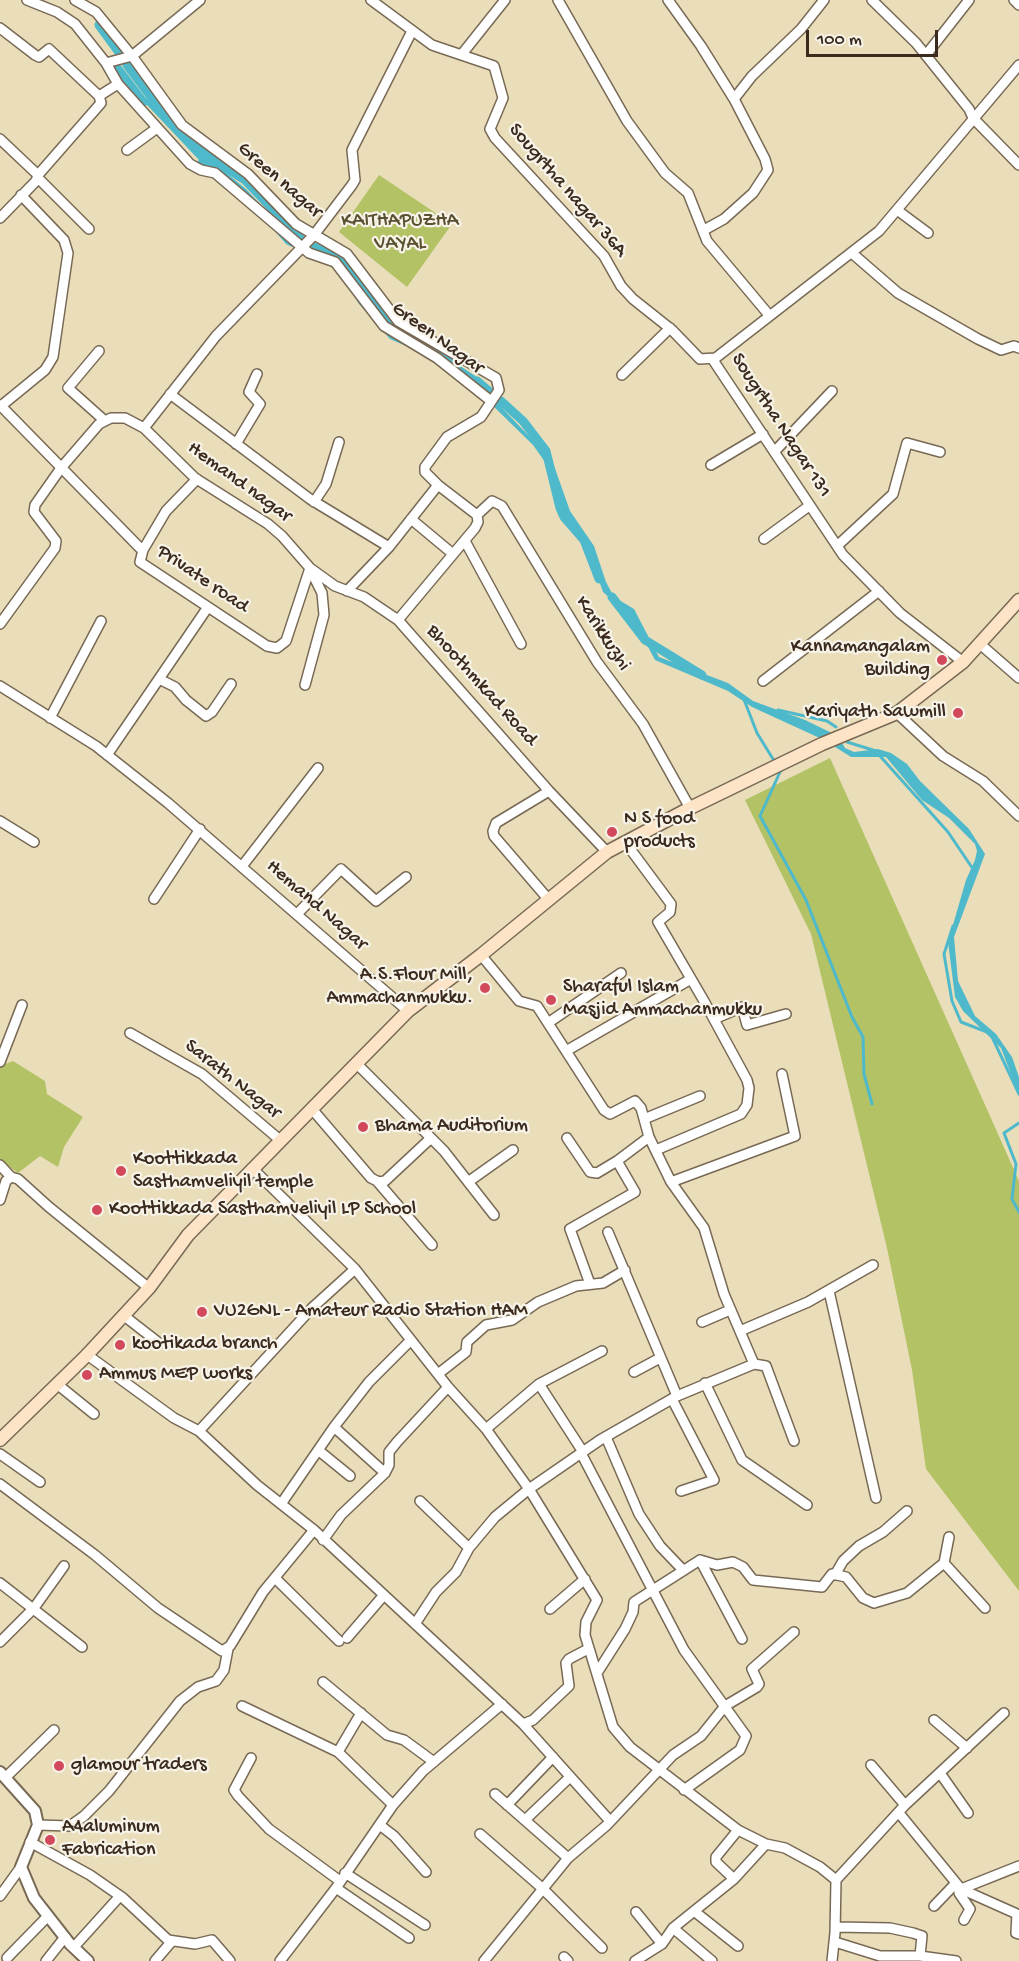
<!DOCTYPE html>
<html>
<head>
<meta charset="utf-8">
<style>
  body { margin:0 }
  #map { position:relative; width:1019px; height:1961px; overflow:hidden; background:#eadeba; font-family:"Gochi Hand",sans-serif }
  canvas { display:block }
  .scale { position:absolute; left:806px; top:30px; width:132px; height:27px; box-sizing:border-box; border:3px solid #3b2a1e; border-top:0; padding-left:8px; font-size:18px; line-height:21px; white-space:nowrap; color:#3b2a1e; -webkit-text-stroke:4px #f7f3e8; paint-order:stroke }
</style>
</head>
<body>
<div id="map">
<canvas width="1019" height="1961"></canvas>
<div class="scale">100 m</div>
</div>
<script>
const ctx = document.querySelector('canvas').getContext('2d');
ctx.lineJoin = 'round';
function fill(path, color) {
  ctx.fillStyle = color;
  ctx.fill(path, 'evenodd');
}
function toPath(rows) {
  const path = new Path2D();
  for (const r of rows) {
    path.moveTo(r[0], r[1]);
    for (let i = 2; i < r.length; i += 2) path.lineTo(r[i], r[i + 1]);
  }
  return path;
}
function strokePath(path, color, width, dash) {
  ctx.strokeStyle = color;
  ctx.lineWidth = width;
  ctx.lineCap = dash ? 'butt' : 'round';
  ctx.setLineDash(dash || []);
  ctx.stroke(path);
}
function drawText(font, color, halo, rows, align = 'center') {
  ctx.font = font + ' "Gochi Hand",sans-serif';
  ctx.lineWidth = 4.5;
  ctx.setLineDash([]);
  ctx.textBaseline = 'middle';
  ctx.strokeStyle = halo;
  ctx.fillStyle = color;
  for (const [text, x, y, turn = 0] of rows) {
    ctx.save();
    ctx.translate(x, y);
    ctx.rotate((+turn || 0) * Math.PI / 180);
    ctx.textAlign = isNaN(turn) ? turn : align;
    if (halo) ctx.strokeText(text, 0, 0);
    ctx.fillText(text, 0, 0);
    ctx.restore();
  }
}
const green = toPath([
  [379,175,452,224,407,287,339,232],
  [830,758,1019,1181,1019,1591,926,1469,912,1370,887,1248,811,934,745,800],
  [13,1061,45,1081,47,1094,83,1117,64,1147,58,1167,40,1156,18,1173,0,1160,0,1066]
]);
const water = toPath([
  [119,63,145,97,174,123,191,144,246,189,296,243,292,247,286,244,260,214,196,163,199,160,147,105,142,107,110,65],
  [302,242,339,259,363,300,386,327,454,362,477,377,504,410,552,460,570,511,594,546,606,582,614,597,634,609,659,657,728,683,753,701,805,720,836,735,824,740,752,707,728,691,655,660,634,620,603,592,589,553,565,515,550,469,533,445,487,400,433,358,390,339,359,304,335,267],
  [841,741,845,748,854,752,878,749,891,753,907,764,920,781,969,829,985,854,954,937,958,981,975,1016,996,1034,1012,1057,1019,1077,1019,1095,1001,1048,963,1011,955,997,948,942,966,880,975,860,977,851,975,844,949,818,922,800,886,757,851,757,832,745]
]);
const stream = toPath([
  [743,697,757,733,773,759],
  [778,710,827,721,836,727],
  [847,742,876,751],
  [880,756,948,832,973,869],
  [780,772,760,816,806,900,852,1017,863,1037,864,1074,872,1104],
  [953,926,944,954,952,1001,961,1022,987,1032],
  [993,1039,1019,1094],
  [1019,1123,1004,1133,1016,1164,1012,1199,1019,1212]
]);
const canal = toPath([
  [99,25,121,55],
  [127,65,171,123,215,161,245,180,300,238],
  [312,246,348,263,379,313,395,328,457,365],
  [477,381,491,393],
  [501,401,523,421,546,451,560,508,564,517,584,540,599,579],
  [612,597,645,640,702,675]
]);
const minor = toPath([
  [27,0,57,12,75,24,106,63,118,84,190,164,201,170,215,173,309,253,335,262,384,326,437,358,491,401],
  [75,0,96,12,132,56,182,125,248,174,296,224,347,254,398,321,496,378,499,390,481,417,447,437,425,467,425,472,438,485,477,515],
  [371,0,432,45,494,66,503,98,490,129,495,138,604,256,621,286,633,299,672,330,700,359,715,358,713,360],
  [558,0,627,121,665,173,688,193,707,241,769,315],
  [668,0,701,46,734,99,752,76,801,29,824,0],
  [872,0,916,43,969,109,973,118,1019,165],
  [1014,0,1019,5],
  [0,28,35,55,39,57,49,49,99,96,118,84],
  [462,54,505,0],
  [926,55,969,0],
  [106,63,132,56,200,0],
  [0,139,38,175,36,181,0,218],
  [127,150,157,128],
  [38,175,101,103,99,96],
  [38,178,89,229],
  [897,210,928,233],
  [704,230,724,219,753,193,768,170,765,159,734,99],
  [853,254,898,293,978,339,1001,350,1014,346,1019,348],
  [99,351,68,388,105,421],
  [622,375,670,328],
  [170,394,310,499,389,547],
  [0,405,140,548,143,550,140,562,267,646,277,648,286,641,310,568],
  [1,406,45,370,53,357,68,253,64,240,21,195],
  [144,428,216,336,314,235,352,185,355,180,352,150,412,31],
  [236,444,260,404,249,392,257,374],
  [775,451,832,391],
  [711,465,763,434],
  [314,502,326,484,339,442],
  [477,515,492,501,502,506,597,662,643,724,690,808],
  [411,519,453,554],
  [764,539,809,506],
  [465,541,521,644],
  [837,546,893,494,907,443,940,452],
  [143,550,166,511,197,479],
  [347,591,389,547,438,485],
  [398,620,475,528,478,522,477,515],
  [0,624,55,548,56,541,34,512,35,505,61,468,99,424,111,418,125,418,144,428,195,478,268,524,282,536,310,568,335,586,364,597,398,620,549,791,607,852],
  [980,644,1019,678],
  [963,662,900,613,843,555,713,360,879,231,1019,65],
  [159,679,175,687,186,700,206,716,212,712,231,684],
  [763,681,879,591],
  [305,685,324,615,322,593,311,571],
  [0,686,96,746,168,803,408,1011],
  [897,713,943,756,983,781,1019,816],
  [50,718,101,621],
  [107,755,208,607],
  [549,791,496,823,493,831,494,836,549,900],
  [0,821,34,842],
  [625,842,671,904,670,912,658,922,704,1001,747,1080,749,1088,747,1105,741,1114,656,1150],
  [243,865,318,768],
  [154,899,200,829],
  [297,914,341,869,376,901,406,877],
  [714,1019,742,1007,747,1025,786,1014],
  [548,1023,621,973],
  [130,1033,202,1074,280,1140],
  [566,1051,691,979],
  [0,1062,22,1005],
  [357,1064,444,1151,494,1215],
  [312,1109,371,1178,379,1182,385,1181,431,1138],
  [644,1119,700,1096],
  [567,1138,590,1172,597,1173,617,1161],
  [0,1165,11,1177],
  [252,1168,355,1269,448,1387,486,1429,529,1489,597,1600,586,1622,585,1635,613,1727,630,1747,738,1830,766,1844,785,1848,820,1867,836,1880],
  [377,1181,432,1245],
  [468,1182,513,1150],
  [671,1182,795,1136,782,1074],
  [0,1200,6,1181,11,1177,18,1179,49,1207,149,1288],
  [608,1232,677,1396],
  [590,1284,570,1229,635,1192,617,1161,649,1137],
  [829,1291,876,1498],
  [123,1315,159,1343],
  [702,1322,730,1310],
  [740,1331,808,1302,873,1265],
  [86,1354,174,1418,199,1431,257,1485,314,1530,523,1724,610,1821],
  [754,1364,766,1366,794,1441],
  [634,1372,660,1358],
  [438,1374,466,1352,467,1342,486,1325,512,1320,538,1302,576,1286,603,1283,625,1270],
  [705,1383,742,1460,807,1505],
  [57,1384,94,1414],
  [539,1384,583,1452],
  [672,1399,714,1480,681,1491],
  [334,1427,385,1473],
  [486,1429,539,1384,602,1351],
  [199,1431,312,1308,355,1269],
  [606,1437,639,1514,660,1546,681,1568],
  [318,1450,350,1476],
  [581,1453,684,1650,746,1736,740,1750,684,1790],
  [0,1454,40,1482],
  [0,1484,95,1555,158,1608,222,1651,230,1646,263,1592,314,1530],
  [420,1501,469,1548],
  [281,1504,334,1427,369,1382,411,1340],
  [323,1540,341,1515,385,1473,389,1465,389,1452,397,1442,448,1387],
  [700,1560,742,1639],
  [944,1563,985,1608],
  [835,1575,843,1561,859,1546,883,1532,907,1511],
  [275,1578,339,1641],
  [0,1583,82,1647],
  [550,1609,585,1579],
  [415,1624,436,1592,456,1572,469,1548,495,1517,529,1489,600,1440,677,1396,754,1364,724,1294,704,1228,671,1182,649,1137,641,1108,635,1101,610,1114,604,1110,537,1006,519,1001,481,955],
  [347,1638,384,1595],
  [0,1642,34,1608,64,1566],
  [597,1673,625,1629,633,1612,634,1602,700,1560,717,1565,733,1562,743,1567,753,1580,822,1587,832,1574,846,1577,863,1598,874,1603,907,1593,944,1563,949,1537],
  [323,1682,387,1735,404,1740,434,1762],
  [242,1706,338,1752,393,1805],
  [934,1720,967,1748],
  [523,1724,533,1720,569,1686,566,1663,569,1659,588,1649],
  [338,1752,361,1713],
  [251,1758,234,1790,238,1796,269,1829,340,1881],
  [871,1765,905,1805],
  [940,1773,968,1813],
  [6,1777,54,1730],
  [495,1794,568,1858],
  [507,1805,553,1757],
  [899,1813,961,1889,1017,1914,1016,1933,1019,1934],
  [525,1820,570,1777],
  [38,1825,70,1826,84,1816,109,1791,180,1701,198,1687,216,1681,224,1670,228,1649],
  [381,1826,394,1836,426,1872],
  [480,1834,542,1888,602,1948],
  [30,1842,90,1875,123,1898,168,1940,195,1944,212,1940,230,1961],
  [345,1873,425,1925],
  [734,1879,716,1862,716,1857,738,1830],
  [959,1887,959,1893,970,1909,964,1920],
  [336,1888,409,1938],
  [961,1889,1019,1866],
  [0,1896,21,1867],
  [934,1906,956,1883],
  [694,1911,738,1946],
  [636,1912,662,1944],
  [836,1927,890,1928,913,1933,922,1936,920,1956],
  [673,1928,712,1961],
  [835,1942,880,1956,920,1956,956,1961],
  [74,1947,120,1896],
  [564,1957,568,1961],
  [7,1958,48,1916],
  [46,1961,65,1937],
  [155,1961,172,1941],
  [280,1961,336,1888,393,1805,423,1771,502,1704],
  [484,1961,568,1858,607,1825,673,1755,701,1736,725,1706,757,1687,759,1684,752,1669,794,1632],
  [635,1961,662,1944,673,1928,734,1879,766,1844],
  [832,1961,835,1933,836,1880,905,1805,1004,1713]
]);
const tertiary = toPath([
  [0,1772,35,1811,38,1825,21,1867,34,1898,70,1944,88,1961]
]);
const secondary = toPath([
  [0,1440,86,1356,149,1288,188,1235,408,1011,481,955,607,852,690,808,822,744,897,713,963,662,1019,600]
]);
const markers = [
  [942,660,6,"#d1495b"],
  [958,713,6,"#d1495b"],
  [612,832,6,"#d1495b"],
  [485,988,6,"#d1495b"],
  [551,1000,6,"#d1495b"],
  [363,1127,6,"#d1495b"],
  [121,1171,6,"#d1495b"],
  [97,1210,6,"#d1495b"],
  [202,1312,6,"#d1495b"],
  [120,1345,6,"#d1495b"],
  [87,1375,6,"#d1495b"],
  [59,1766,6,"#d1495b"],
  [50,1840,6,"#d1495b"]
];
const streetNames = [
  ["Green nagar",279,181,41],
  ["Sougrtha nagar 36A",567,191,49],
  ["Green Nagar",437,339,36],
  ["Sougrtha Nagar 131",780,426,57],
  ["Hemand nagar",239,483,36],
  ["Private road",202,580,34],
  ["Karikkuzhi",602,634,57],
  ["Bhoothmkad Road",481,686,48],
  ["Hemand Nagar",316,906,41],
  ["Sarath Nagar",232,1080,38]
];
const parkNames = [
  ["KAITHAPUZHA",400,222],
  ["VAYAL",400,245]
];
const poiNames = [
  ["Kannamangalam",930,648,"right"],
  ["Building",930,671,"right"],
  ["Kariyath Sawmill",946,713,"right"],
  ["N S food",624,820],
  ["products",624,843],
  ["A.S.Flour Mill,",473,976,"right"],
  ["Ammachanmukku.",473,999,"right"],
  ["Sharaful Islam",563,988],
  ["Masjid Ammachanmukku",563,1011],
  ["Bhama Auditorium",375,1127],
  ["Koottikkada",133,1160],
  ["Sasthamveliyil temple",133,1183],
  ["Koottikkada Sasthamveliyil LP School",109,1210],
  ["VU2GNL - Amateur Radio Station HAM",214,1312],
  ["kootikada branch",132,1345],
  ["Ammus MEP works",99,1375],
  ["glamour traders",71,1766],
  ["A4aluminum",62,1828],
  ["Fabrication",62,1851]
];
fill(green, '#b3c265');
fill(water, '#4eb9cb');
strokePath(stream, '#4eb9cb', 3);
strokePath(canal, '#4eb9cb', 9);
strokePath(minor, '#786955', 12);
strokePath(tertiary, '#786955', 14);
strokePath(secondary, '#786955', 15);
strokePath(minor, '#fff', 9);
strokePath(tertiary, '#fff', 10);
strokePath(secondary, '#fee4c6', 12);
for (const [x, y, r, color] of markers) {
  const dot = new Path2D();
  dot.arc(x, y, r, 0, 2 * Math.PI);
  ctx.fillStyle = color;
  ctx.fill(dot);
  strokePath(dot, '#f7f3e8', 2);
}
drawText('20px', '#3b2a1e', '#f7f3e8', streetNames);
drawText('20px', '#595030', '#f7f3e8', parkNames);
drawText('20px', '#3b2a1e', '#f7f3e8', poiNames, 'left');
</script>
</body>
</html>
